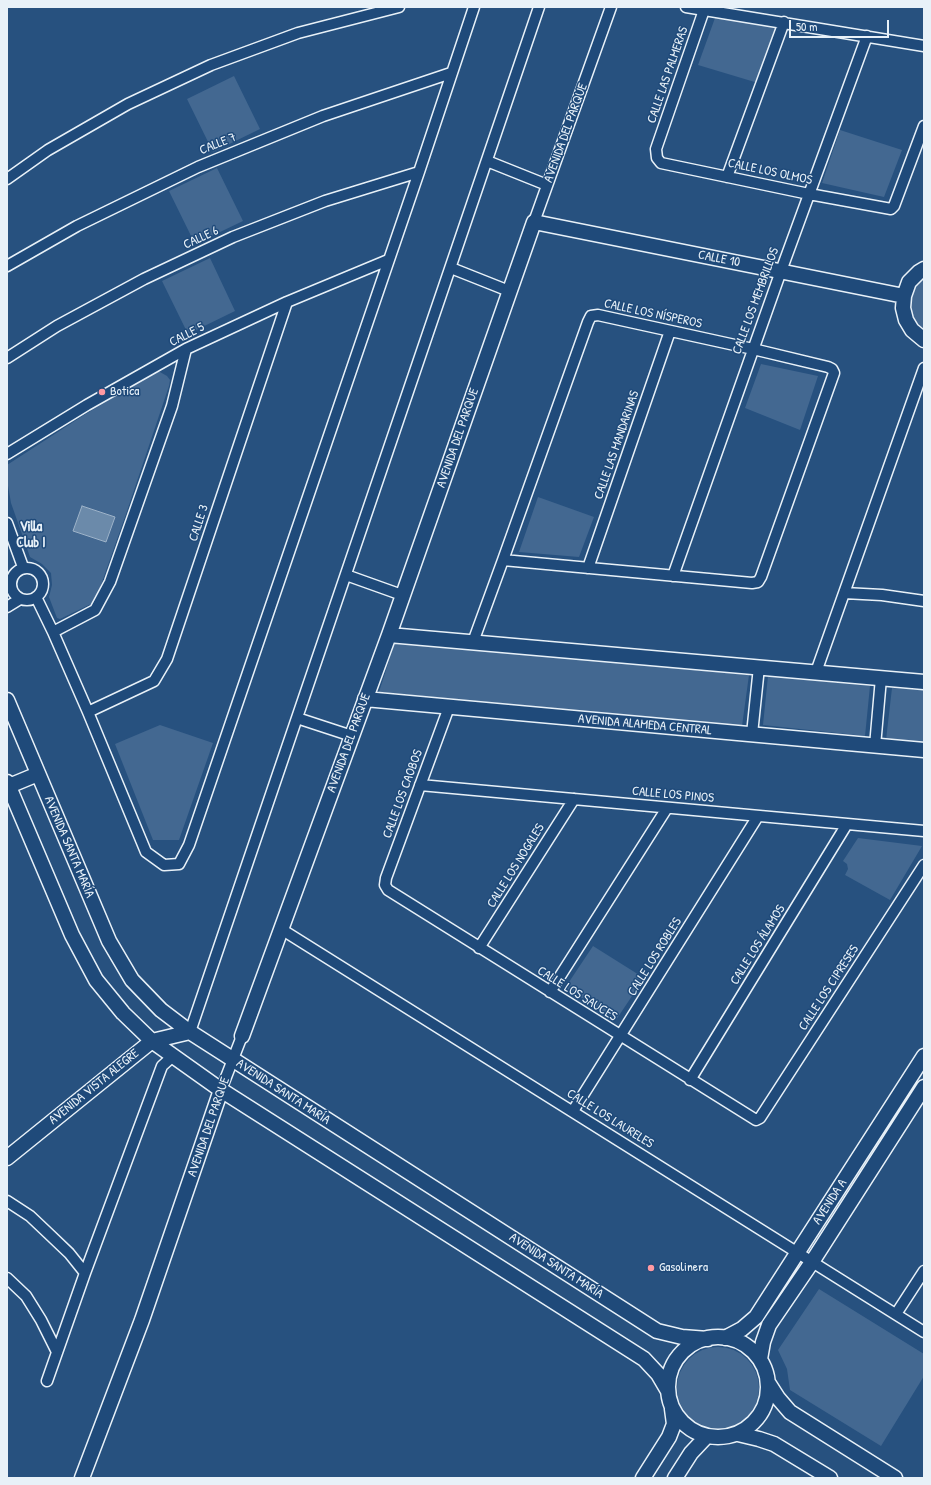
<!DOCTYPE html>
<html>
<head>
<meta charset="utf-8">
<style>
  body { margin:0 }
  #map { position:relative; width:931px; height:1485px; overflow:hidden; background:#27517f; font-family:"Patrick Hand",sans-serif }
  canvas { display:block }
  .frame { position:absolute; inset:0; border:8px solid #e8f1f8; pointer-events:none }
  .scale { position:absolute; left:789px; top:20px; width:100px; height:18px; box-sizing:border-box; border:2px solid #e8f1f8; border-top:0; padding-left:5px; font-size:12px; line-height:14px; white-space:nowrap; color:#e8f1f8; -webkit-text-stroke:3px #1f4a7a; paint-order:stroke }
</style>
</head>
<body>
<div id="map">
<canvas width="931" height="1485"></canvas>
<div class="frame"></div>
<div class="scale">50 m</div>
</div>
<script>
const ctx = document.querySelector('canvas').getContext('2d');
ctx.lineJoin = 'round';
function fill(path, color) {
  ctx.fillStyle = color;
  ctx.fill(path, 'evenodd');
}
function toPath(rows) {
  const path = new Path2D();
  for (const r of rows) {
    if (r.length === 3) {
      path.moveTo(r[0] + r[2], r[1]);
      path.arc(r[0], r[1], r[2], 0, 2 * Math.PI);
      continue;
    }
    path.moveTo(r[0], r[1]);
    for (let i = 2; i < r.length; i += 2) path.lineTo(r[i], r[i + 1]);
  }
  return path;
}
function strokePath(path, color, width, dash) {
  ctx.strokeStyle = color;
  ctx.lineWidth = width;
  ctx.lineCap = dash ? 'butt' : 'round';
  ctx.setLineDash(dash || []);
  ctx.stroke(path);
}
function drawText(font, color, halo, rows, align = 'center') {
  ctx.font = font + ' "Patrick Hand",sans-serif';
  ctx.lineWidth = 3;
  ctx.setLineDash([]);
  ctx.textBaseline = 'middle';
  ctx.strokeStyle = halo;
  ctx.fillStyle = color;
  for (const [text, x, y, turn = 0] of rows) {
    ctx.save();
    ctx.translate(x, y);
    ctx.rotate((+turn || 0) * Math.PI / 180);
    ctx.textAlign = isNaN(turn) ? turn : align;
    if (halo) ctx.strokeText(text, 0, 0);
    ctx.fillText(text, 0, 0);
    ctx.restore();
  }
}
const green = toPath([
  [715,18,781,25,758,83,698,65],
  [234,76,260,129,213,152,187,99],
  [840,130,902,150,884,197,822,183],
  [217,168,243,221,195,244,169,191],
  [210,258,235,311,188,334,162,281],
  [924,277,924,331,920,328,914,319,911,308,912,296,916,286],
  [761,364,818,376,800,430,745,408],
  [156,372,160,372,167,376,170,380,169,386,126,514,96,599,93,603,60,619,57,618,49,597,52,585,51,573,42,564,30,557,11,503,7,480,7,465,84,415],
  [538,497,594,517,579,557,519,552],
  [395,642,749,675,742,726,379,692],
  [768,676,870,686,865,736,763,725],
  [892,688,924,690,924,743,886,740],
  [160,725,213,743,179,840,153,840,115,744],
  [858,838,922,846,890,900,845,875,848,869,847,864,843,861],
  [593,946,644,978,616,1020,565,988],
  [819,1289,924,1354,924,1376,881,1446,790,1390,787,1369,778,1350],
  [718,1388,41]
]);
const water = toPath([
  [82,506,115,517,106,542,73,531,82,506]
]);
const street = toPath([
  [686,7,924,46],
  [704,10,656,149,657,158,661,163,809,194,891,209,894,206,924,126],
  [487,161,547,185],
  [727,177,784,22],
  [7,179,48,150,128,104,211,65,298,33,399,7],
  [534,222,611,7],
  [7,266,77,226,198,167,323,116,451,73],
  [451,268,509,291],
  [7,358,57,326,144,279,233,237,325,201,419,172],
  [7,454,87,405,186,349,287,302,388,260],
  [7,523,23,567],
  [27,584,16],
  [588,568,670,331],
  [346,575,402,595],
  [673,576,781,271,867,36],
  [844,593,882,595,924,601],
  [36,597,53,632,88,712,146,852,164,865,179,864,189,845,419,172,474,7],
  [7,607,20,599],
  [53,632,95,610,110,582,172,406,186,349],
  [473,642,503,560,588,322,591,316,598,315,753,349,828,367,832,369,834,373,761,577,758,582,752,583,503,560],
  [816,672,924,368],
  [449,707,386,878,385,885,388,890,756,1120,760,1118,924,865],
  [88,712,154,681,167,659,287,302],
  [297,718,352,736],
  [752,734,759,667],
  [875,746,881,678],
  [420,785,924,831],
  [281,929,924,1332],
  [479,948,574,799],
  [550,992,667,808],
  [190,1032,539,7],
  [690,1080,847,824],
  [221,1090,242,1036],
  [573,1111,758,816],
  [7,1201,30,1216,49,1234,69,1253,85,1273],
  [7,1278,26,1296,41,1320,57,1352],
  [896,1314,924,1271],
  [47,1381,85,1273,162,1066,173,1056]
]);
const secondary = toPath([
  [924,269,919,272,909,282,904,296,903,308,906,320,912,330,924,340],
  [389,635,924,682],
  [365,699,924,750],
  [7,700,109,941,132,980,161,1010,190,1032,657,1331,682,1337,708,1339],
  [7,782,72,935,96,980,123,1013,152,1041,221,1090,644,1359,658,1374,668,1391],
  [9,786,38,774],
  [242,1036,389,635,534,222,904,296],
  [7,1158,152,1041,190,1032],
  [718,1387,50],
  [725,1338,742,1329,756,1317,924,1056],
  [760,1359,763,1342,769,1325,812,1262,924,1087],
  [769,1384,778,1398,790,1412,895,1478],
  [738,1434,759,1439,774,1444,830,1478],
  [82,1478,142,1320,221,1090],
  [643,1478,669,1437,674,1424,672,1409],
  [675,1478,691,1453,707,1436]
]);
const markers = [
  [102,392,4,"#ff9aa2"],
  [651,1268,4,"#ff9aa2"]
];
const streetNames = [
  ["CALLE LAS PALMERAS",668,75,-71],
  ["AVENIDA DEL PARQUE",566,133,-70],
  ["CALLE 7",218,144,-22],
  ["CALLE LOS OLMOS",770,172,12],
  ["CALLE 6",201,238,-25],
  ["CALLE 10",719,259,11],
  ["CALLE LOS MEMBRILLOS",756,301,-70],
  ["CALLE LOS NÍSPEROS",653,314,12],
  ["CALLE 5",187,335,-27],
  ["AVENIDA DEL PARQUE",458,438,-71],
  ["CALLE LAS MANDARINAS",617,445,-71],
  ["CALLE 3",199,523,-72],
  ["AVENIDA ALAMEDA CENTRAL",645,725,5],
  ["AVENIDA DEL PARQUE",349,743,-70],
  ["CALLE LOS CAOBOS",403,794,-70],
  ["CALLE LOS PINOS",673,795,5],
  ["AVENIDA SANTA MARÍA",69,847,67],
  ["CALLE LOS NOGALES",516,866,-58],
  ["CALLE LOS ÁLAMOS",758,945,-58],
  ["CALLE LOS ROBLES",655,957,-58],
  ["CALLE LOS CIPRESES",829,988,-57],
  ["CALLE LOS SAUCES",577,994,32],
  ["AVENIDA VISTA ALEGRE",94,1087,-39],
  ["AVENIDA SANTA MARÍA",283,1092,33],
  ["CALLE LOS LAURELES",610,1119,32],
  ["AVENIDA DEL PARQUE",209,1127,-71],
  ["AVENIDA A",830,1202,-57],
  ["AVENIDA SANTA MARÍA",556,1266,33]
];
const poiNames = [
  ["Botica",110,392],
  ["Gasolinera",659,1268]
];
const neighbourhoodNames = [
  ["Villa",31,527],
  ["Club I",31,543]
];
fill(green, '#436891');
fill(water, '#6b8aaa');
strokePath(water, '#9db3c9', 1);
strokePath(street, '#e8f1f8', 13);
strokePath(secondary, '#e8f1f8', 17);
strokePath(street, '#1f4a7a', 10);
strokePath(secondary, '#1f4a7a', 14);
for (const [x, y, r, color] of markers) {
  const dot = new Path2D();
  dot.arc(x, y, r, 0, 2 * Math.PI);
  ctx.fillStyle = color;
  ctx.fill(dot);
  strokePath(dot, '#1f4a7a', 1.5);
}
drawText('13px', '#e8f1f8', '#1f4a7a', streetNames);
drawText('13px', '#e8f1f8', '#1f4a7a', poiNames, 'left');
drawText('bold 14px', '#e8f1f8', '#1f4a7a', neighbourhoodNames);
</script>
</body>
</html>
